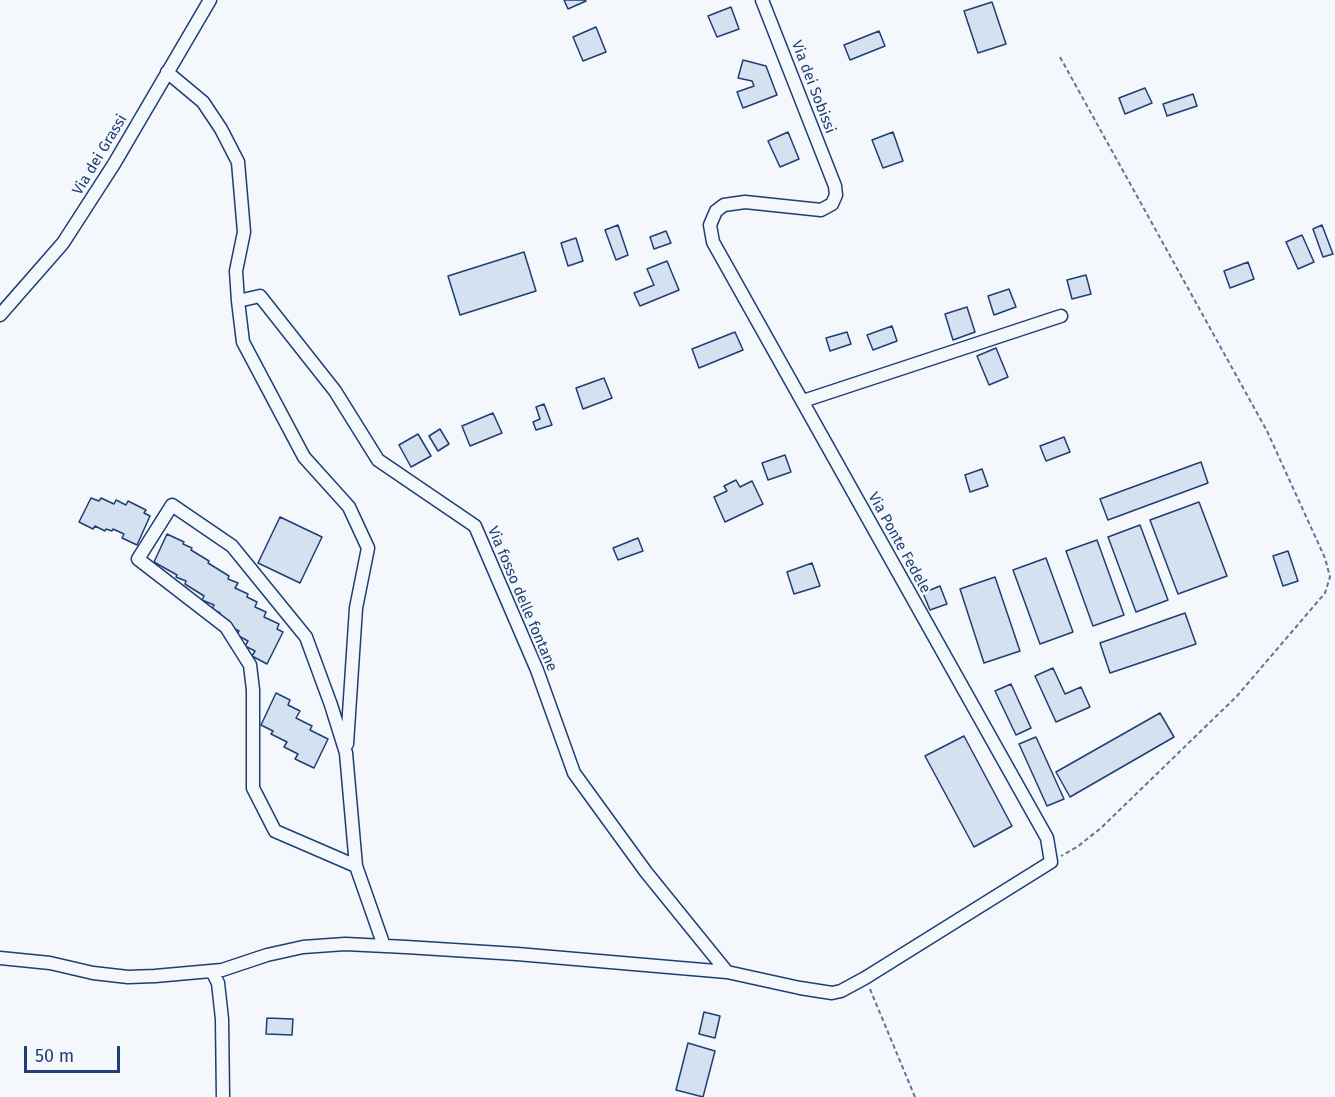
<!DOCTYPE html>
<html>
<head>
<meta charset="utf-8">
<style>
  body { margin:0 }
  #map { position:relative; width:1335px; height:1097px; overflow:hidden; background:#f4f7fb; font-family:"Fira Sans",sans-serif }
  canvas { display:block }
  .scale { position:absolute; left:24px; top:1046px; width:96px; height:27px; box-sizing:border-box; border:3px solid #1d3f73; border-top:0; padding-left:8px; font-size:18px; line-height:21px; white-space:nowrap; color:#1d3f73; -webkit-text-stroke:4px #f4f7fb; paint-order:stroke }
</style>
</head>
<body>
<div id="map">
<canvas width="1335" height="1097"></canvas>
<div class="scale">50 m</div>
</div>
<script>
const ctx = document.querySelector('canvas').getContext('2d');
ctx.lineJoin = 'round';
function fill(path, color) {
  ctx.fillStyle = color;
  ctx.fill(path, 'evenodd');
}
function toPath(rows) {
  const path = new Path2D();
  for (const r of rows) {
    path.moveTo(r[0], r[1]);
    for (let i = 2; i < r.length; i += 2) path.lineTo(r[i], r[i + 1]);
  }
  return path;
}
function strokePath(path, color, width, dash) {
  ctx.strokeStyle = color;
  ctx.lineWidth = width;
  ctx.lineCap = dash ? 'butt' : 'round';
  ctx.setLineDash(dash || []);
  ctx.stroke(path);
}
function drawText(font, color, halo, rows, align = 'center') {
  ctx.font = font + ' "Fira Sans",sans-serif';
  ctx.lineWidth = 4.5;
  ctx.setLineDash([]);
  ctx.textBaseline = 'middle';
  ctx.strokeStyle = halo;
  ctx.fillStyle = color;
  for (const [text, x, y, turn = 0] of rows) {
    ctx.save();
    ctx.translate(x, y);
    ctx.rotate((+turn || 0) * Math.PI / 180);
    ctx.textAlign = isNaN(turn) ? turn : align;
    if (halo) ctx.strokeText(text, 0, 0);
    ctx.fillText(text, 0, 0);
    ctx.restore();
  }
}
const building = toPath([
  [564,0,585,0,586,1,568,9,564,0],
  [992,2,1006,44,978,53,964,11,992,2],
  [731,7,739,29,717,37,708,16,731,7],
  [596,27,606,52,583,61,573,37,596,27],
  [879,31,885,46,850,60,844,45,879,31],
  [743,60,766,66,777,95,743,108,737,92,754,86,752,81,738,78,743,60],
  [1145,88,1152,103,1125,114,1119,98,1145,88],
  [1193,94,1197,106,1167,116,1163,104,1193,94],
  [788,132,799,159,780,167,768,141,788,132],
  [893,132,903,161,883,168,872,140,893,132],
  [618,225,628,255,616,260,605,230,618,225],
  [1322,225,1333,254,1323,257,1313,229,1322,225],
  [666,231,671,243,654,249,650,237,666,231],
  [1302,235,1314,262,1298,269,1286,242,1302,235],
  [576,238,583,261,568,266,561,243,576,238],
  [524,252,536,291,460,315,448,276,524,252],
  [667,261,679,290,640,306,634,293,654,285,647,269,667,261],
  [1248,262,1254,279,1230,288,1224,271,1248,262],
  [1086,275,1091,294,1072,299,1067,280,1086,275],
  [1009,289,1016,307,994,315,988,296,1009,289],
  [967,307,975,332,953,340,945,314,967,307],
  [892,326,897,341,873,350,867,335,892,326],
  [735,332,743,350,699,368,692,349,735,332],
  [847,332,851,344,830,351,826,338,847,332],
  [996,348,1008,377,989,385,977,356,996,348],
  [604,378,612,398,583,409,576,388,604,378],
  [544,404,552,425,536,430,533,422,540,419,536,407,544,404],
  [493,413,502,433,470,446,462,426,493,413],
  [440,429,449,444,438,451,429,436,440,429],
  [418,434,431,456,411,467,399,445,418,434],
  [1064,437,1070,452,1046,461,1040,446,1064,437],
  [785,455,791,472,768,480,762,463,785,455],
  [1201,462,1208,483,1108,520,1100,499,1201,462],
  [982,469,988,486,970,492,965,475,982,469],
  [736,480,740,487,752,481,763,504,725,522,714,497,727,491,724,486,736,480],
  [91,498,99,501,101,498,114,504,116,500,126,505,128,501,146,510,144,513,150,516,137,545,122,538,124,534,113,529,112,531,106,529,105,531,95,526,93,529,79,522,91,498],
  [1199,502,1227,576,1178,594,1150,520,1199,502],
  [280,517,322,537,300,583,258,563,280,517],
  [1140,525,1168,600,1136,612,1108,537,1140,525],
  [167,534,184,542,183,544,192,548,191,550,209,561,208,563,229,576,228,579,238,583,235,588,248,594,247,597,257,602,255,607,266,612,264,617,279,624,277,629,283,632,267,664,252,656,255,651,245,646,248,641,237,635,239,631,227,625,229,621,219,616,220,613,212,609,214,605,202,600,204,596,185,584,186,581,176,577,177,575,154,562,167,534],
  [638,538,643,551,618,560,613,548,638,538],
  [1097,540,1124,615,1093,626,1066,551,1097,540],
  [1288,551,1298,581,1283,586,1273,556,1288,551],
  [1046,558,1073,632,1040,644,1013,570,1046,558],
  [812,563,820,586,794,594,787,572,812,563],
  [995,577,1020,651,984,663,960,589,995,577],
  [940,586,947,604,930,610,923,593,940,586],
  [1185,613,1196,644,1110,673,1100,643,1185,613],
  [1053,668,1065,694,1081,687,1090,707,1056,722,1035,676,1053,668],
  [1011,684,1031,728,1016,735,995,691,1011,684],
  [276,693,290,700,288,705,300,711,296,718,312,726,310,730,328,739,314,768,295,759,298,754,284,747,287,742,271,734,273,731,261,725,276,693],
  [1160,713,1174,737,1070,797,1056,772,1160,713],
  [964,736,1012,826,974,847,925,756,964,736],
  [1036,737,1064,799,1047,806,1019,744,1036,737],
  [704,1012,720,1016,715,1038,699,1034,704,1012],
  [267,1018,293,1019,292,1035,266,1034,267,1018],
  [688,1043,715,1051,703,1097,676,1090,688,1043]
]);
const path = toPath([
  [1060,57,1267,431,1325,558,1330,577,1325,593,1237,696,1101,828,1077,847,1061,856],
  [870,989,915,1097]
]);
const street = toPath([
  [167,72,203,102,221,129,238,162,244,232,236,271,238,301,260,296,335,391,378,460,475,526,537,670,574,773,646,872,727,972],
  [238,301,243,342,304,457,349,507,368,548,356,608,347,744],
  [0,315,63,243,114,164,210,0],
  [803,401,1061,316],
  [356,866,275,831,253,788,253,690,250,665,226,627,138,559,172,505,232,546,306,637,331,705,346,753,356,866,384,946],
  [0,958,50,963,93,973,128,977,155,976,222,970,267,955,303,947,345,944,406,947,517,954,727,972,800,988,832,993,841,991,865,978,1051,862,1047,838,713,242,710,225,716,211,724,205,745,202,821,210,832,204,836,195,835,186,762,0],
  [212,971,218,983,222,1019,223,1097]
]);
const streetNames = [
  ["Via dei Sobissi",813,87,69],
  ["Via dei Grassi",100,155,-59],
  ["Via Ponte Fedele",899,543,61],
  ["Via fosso delle fontane",522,599,67]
];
fill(building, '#d5e0f0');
strokePath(building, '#1d3f73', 1.5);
strokePath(street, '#1d3f73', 15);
strokePath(path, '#5e769c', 2, [4.5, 3]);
strokePath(street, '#f4f7fb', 12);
drawText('15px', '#1d3f73', '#f4f7fb', streetNames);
</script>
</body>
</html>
